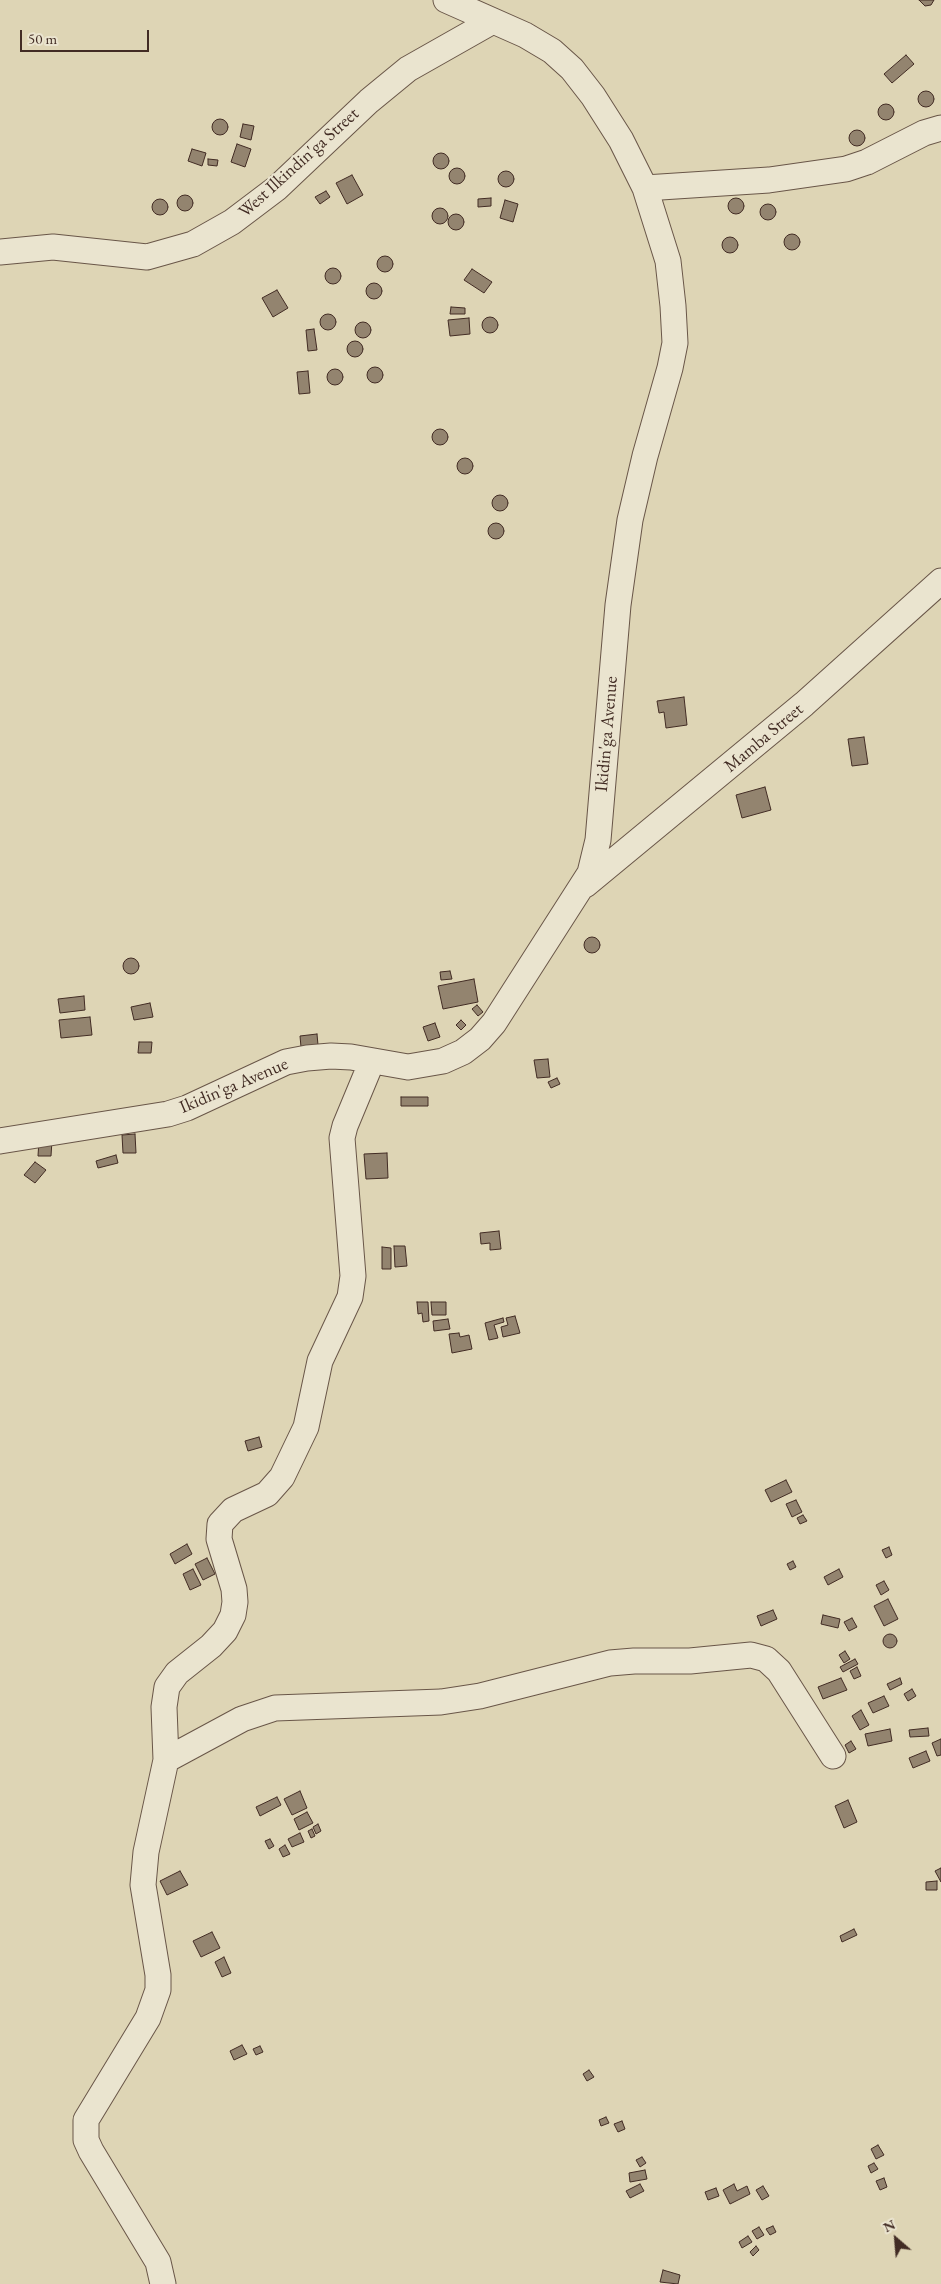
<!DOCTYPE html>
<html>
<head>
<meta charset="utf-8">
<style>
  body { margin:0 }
  #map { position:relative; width:941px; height:2284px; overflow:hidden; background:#ded5b5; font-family:"EB Garamond",serif }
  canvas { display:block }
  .north { position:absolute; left:871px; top:2214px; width:50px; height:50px; -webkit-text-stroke:4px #eae4cf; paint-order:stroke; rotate:333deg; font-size:14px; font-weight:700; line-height:20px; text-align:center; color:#422c24 }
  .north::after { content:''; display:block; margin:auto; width:18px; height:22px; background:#422c24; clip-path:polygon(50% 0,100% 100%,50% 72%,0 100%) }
  .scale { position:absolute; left:20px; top:30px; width:129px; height:22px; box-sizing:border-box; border:2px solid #422c24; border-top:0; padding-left:6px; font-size:15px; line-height:18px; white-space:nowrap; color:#422c24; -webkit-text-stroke:4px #eae4cf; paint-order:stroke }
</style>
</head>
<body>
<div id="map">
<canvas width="941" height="2284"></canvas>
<div class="north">N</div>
<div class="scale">50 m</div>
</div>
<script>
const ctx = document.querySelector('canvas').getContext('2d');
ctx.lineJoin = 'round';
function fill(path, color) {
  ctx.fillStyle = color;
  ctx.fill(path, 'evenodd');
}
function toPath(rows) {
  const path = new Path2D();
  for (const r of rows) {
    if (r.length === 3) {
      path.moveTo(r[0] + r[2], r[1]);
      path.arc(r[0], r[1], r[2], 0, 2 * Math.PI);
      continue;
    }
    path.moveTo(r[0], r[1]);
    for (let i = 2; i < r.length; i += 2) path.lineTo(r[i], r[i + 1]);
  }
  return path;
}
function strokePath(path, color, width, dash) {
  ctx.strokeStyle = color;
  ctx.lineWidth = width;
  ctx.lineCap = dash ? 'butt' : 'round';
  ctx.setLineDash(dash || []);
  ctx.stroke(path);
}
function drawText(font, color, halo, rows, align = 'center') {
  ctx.font = font + ' "EB Garamond",serif';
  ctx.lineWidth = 4.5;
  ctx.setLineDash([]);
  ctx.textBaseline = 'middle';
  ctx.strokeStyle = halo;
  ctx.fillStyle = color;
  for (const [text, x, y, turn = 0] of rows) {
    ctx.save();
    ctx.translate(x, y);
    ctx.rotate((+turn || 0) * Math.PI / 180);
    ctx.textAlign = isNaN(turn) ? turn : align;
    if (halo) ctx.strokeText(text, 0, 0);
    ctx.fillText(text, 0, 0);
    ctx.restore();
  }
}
const building = toPath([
  [919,0,934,0,931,5,925,6,919,0],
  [906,55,914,64,892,83,884,74,906,55],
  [926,99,8],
  [886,112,8],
  [220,127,8],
  [243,124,254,126,251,140,240,137,243,124],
  [857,138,8],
  [237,144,251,149,245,167,231,162,237,144],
  [192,149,206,153,202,166,188,161,192,149],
  [441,161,8],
  [208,159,218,160,217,166,208,165,208,159],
  [457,176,8],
  [506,179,8],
  [352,175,363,195,347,204,336,183,352,175],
  [326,191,330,197,320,204,315,197,326,191],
  [185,203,8],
  [491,198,491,206,478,207,478,199,491,198],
  [736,206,8],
  [160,207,8],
  [505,200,518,204,513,222,500,218,505,200],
  [768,212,8],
  [440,216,8],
  [456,222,8],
  [792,242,8],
  [730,245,8],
  [385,264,8],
  [333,276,8],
  [472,269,492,282,484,293,464,280,472,269],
  [374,291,8],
  [277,290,288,308,273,317,262,298,277,290],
  [451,307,465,308,465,314,450,314,451,307],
  [328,322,8],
  [490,325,8],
  [469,318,470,334,450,336,448,320,469,318],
  [363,330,8],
  [314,329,317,350,308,351,306,330,314,329],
  [355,349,8],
  [375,375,8],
  [335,377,8],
  [308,371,310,393,299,394,297,372,308,371],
  [440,437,8],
  [465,466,8],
  [500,503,8],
  [496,531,8],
  [684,697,687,725,666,728,664,712,659,713,657,701,684,697],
  [864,737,868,764,852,766,848,739,864,737],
  [765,787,771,810,742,818,736,795,765,787],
  [592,945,8],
  [131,966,8],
  [450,971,452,979,441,980,440,972,450,971],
  [474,979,478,1002,443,1009,438,986,474,979],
  [84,996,85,1010,60,1013,58,999,84,996],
  [150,1003,153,1017,134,1020,131,1007,150,1003],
  [477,1005,483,1012,478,1016,472,1009,477,1005],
  [90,1017,92,1035,61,1038,59,1020,90,1017],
  [461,1020,466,1025,461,1030,456,1025,461,1020],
  [435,1023,440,1037,428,1041,423,1027,435,1023],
  [317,1034,318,1045,301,1047,300,1036,317,1034],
  [139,1042,152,1042,151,1053,138,1053,139,1042],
  [548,1059,550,1077,537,1078,534,1060,548,1059],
  [557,1078,560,1084,551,1088,548,1082,557,1078],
  [401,1097,428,1097,428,1106,401,1106,401,1097],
  [135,1134,136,1153,123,1153,122,1135,135,1134],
  [39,1140,52,1140,51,1156,38,1156,39,1140],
  [387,1153,388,1178,366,1179,364,1154,387,1153],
  [116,1155,118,1163,98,1168,96,1161,116,1155],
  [35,1162,46,1170,35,1183,24,1175,35,1162],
  [499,1231,501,1249,490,1250,490,1243,481,1244,480,1233,499,1231],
  [394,1246,405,1246,407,1266,395,1267,394,1246],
  [382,1247,391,1248,391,1269,382,1269,382,1247],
  [417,1302,428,1302,429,1321,423,1322,422,1313,418,1314,417,1302],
  [431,1302,446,1302,446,1315,432,1315,431,1302],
  [515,1316,520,1333,503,1337,501,1327,508,1325,506,1318,515,1316],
  [503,1318,504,1322,494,1325,498,1338,489,1340,485,1323,503,1318],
  [448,1319,450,1329,434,1331,433,1321,448,1319],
  [459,1333,460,1337,469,1335,472,1349,452,1353,449,1334,459,1333],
  [259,1437,262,1447,248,1451,245,1441,259,1437],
  [786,1480,792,1492,771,1502,765,1490,786,1480],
  [796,1500,802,1512,792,1517,786,1504,796,1500],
  [803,1515,807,1521,800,1524,797,1518,803,1515],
  [187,1544,192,1554,175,1564,170,1554,187,1544],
  [889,1547,892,1555,886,1558,882,1550,889,1547],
  [207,1558,215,1574,203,1580,195,1564,207,1558],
  [793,1561,796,1567,790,1570,787,1564,793,1561],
  [193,1569,201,1585,190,1590,183,1574,193,1569],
  [839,1569,843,1577,828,1585,824,1577,839,1569],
  [884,1581,889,1590,881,1595,876,1585,884,1581],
  [888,1599,898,1619,884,1626,874,1606,888,1599],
  [773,1610,777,1619,761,1626,757,1616,773,1610],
  [823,1615,840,1619,838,1628,821,1624,823,1615],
  [852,1618,857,1627,849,1631,844,1622,852,1618],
  [890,1641,7],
  [845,1651,850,1659,844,1663,839,1655,845,1651],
  [855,1659,858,1664,843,1672,840,1667,855,1659],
  [857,1667,861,1676,854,1679,850,1671,857,1667],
  [841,1678,847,1690,823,1699,818,1687,841,1678],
  [900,1678,902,1684,890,1690,887,1684,900,1678],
  [912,1689,916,1696,908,1701,904,1694,912,1689],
  [884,1696,889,1706,873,1713,868,1703,884,1696],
  [861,1710,869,1725,860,1730,852,1716,861,1710],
  [928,1728,929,1736,910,1737,909,1730,928,1728],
  [890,1729,892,1741,868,1746,865,1734,890,1729],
  [941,1739,941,1755,937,1756,932,1743,941,1739],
  [851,1741,856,1749,849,1753,845,1745,851,1741],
  [926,1751,930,1761,913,1768,909,1758,926,1751],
  [300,1791,307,1808,292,1815,284,1799,300,1791],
  [277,1797,281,1805,260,1816,256,1807,277,1797],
  [848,1800,857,1822,844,1828,835,1806,848,1800],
  [307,1812,313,1823,299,1830,294,1819,307,1812],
  [318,1824,321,1831,316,1834,313,1827,318,1824],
  [312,1829,315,1836,311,1838,308,1831,312,1829],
  [300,1833,304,1842,292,1847,288,1839,300,1833],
  [270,1839,274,1846,269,1849,265,1841,270,1839],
  [285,1845,290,1854,283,1857,279,1849,285,1845],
  [941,1868,941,1882,935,1871,941,1868],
  [180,1871,188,1885,167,1895,160,1881,180,1871],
  [937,1881,937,1890,926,1890,926,1882,937,1881],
  [854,1929,857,1935,842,1942,840,1936,854,1929],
  [212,1932,220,1948,201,1957,193,1941,212,1932],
  [224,1957,231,1973,222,1977,215,1962,224,1957],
  [242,2045,247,2054,234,2060,230,2051,242,2045],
  [260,2046,263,2052,256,2055,253,2049,260,2046],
  [589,2070,594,2077,587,2081,583,2074,589,2070],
  [606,2117,609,2123,601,2126,599,2120,606,2117],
  [622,2121,625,2129,618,2132,614,2124,622,2121],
  [878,2145,884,2155,876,2159,871,2149,878,2145],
  [642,2157,646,2163,640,2167,636,2160,642,2157],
  [874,2163,878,2169,871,2173,868,2166,874,2163],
  [645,2170,647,2179,630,2182,629,2173,645,2170],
  [884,2178,887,2187,880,2190,876,2181,884,2178],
  [640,2184,644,2191,630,2198,626,2191,640,2184],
  [734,2184,737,2191,747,2186,750,2194,730,2204,723,2190,734,2184],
  [763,2186,769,2196,762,2200,756,2190,763,2186],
  [716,2188,719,2196,708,2200,705,2192,716,2188],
  [773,2226,776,2232,770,2235,766,2229,773,2226],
  [759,2227,764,2235,757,2239,752,2231,759,2227],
  [748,2236,752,2242,742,2248,739,2242,748,2236],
  [756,2246,759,2250,753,2256,750,2252,756,2246],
  [663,2270,680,2275,678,2284,660,2282,663,2270]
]);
const minor = toPath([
  [645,188,769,180,846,169,867,162,924,133,941,128],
  [0,252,53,247,147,257,193,244,232,222,277,188,369,101,408,69,491,22],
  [585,885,804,704,941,581],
  [0,1141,168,1114,187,1108,286,1062,307,1058,331,1056,351,1057,408,1067,443,1061,463,1052,480,1039,494,1023,590,873,598,840,618,605,630,520,645,456,670,368,675,343,673,306,668,261,645,188,621,140,593,96,572,69,552,51,525,35,446,0],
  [166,1760,242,1719,275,1708,441,1702,480,1696,610,1663,634,1661,690,1661,751,1655,766,1659,779,1671,833,1756],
  [163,2284,158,2262,91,2151,86,2140,86,2120,148,2018,158,1990,158,1975,143,1885,146,1852,166,1760,164,1707,167,1687,177,1673,211,1646,225,1631,233,1615,235,1602,234,1589,219,1539,220,1524,233,1510,267,1494,282,1477,306,1427,320,1361,350,1297,353,1276,342,1138,345,1126,372,1061]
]);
const streetNames = [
  ["West Ilkindin'ga Street",299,163,-42],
  ["Ikidin'ga Avenue",607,734,-85],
  ["Mamba Street",764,738,-40],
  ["Ikidin'ga Avenue",234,1086,-23]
];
fill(building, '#93846f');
strokePath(building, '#422c24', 1);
strokePath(minor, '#695648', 27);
strokePath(minor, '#eae4cf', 25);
drawText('18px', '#422c24', '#eae4cf', streetNames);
</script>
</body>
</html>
